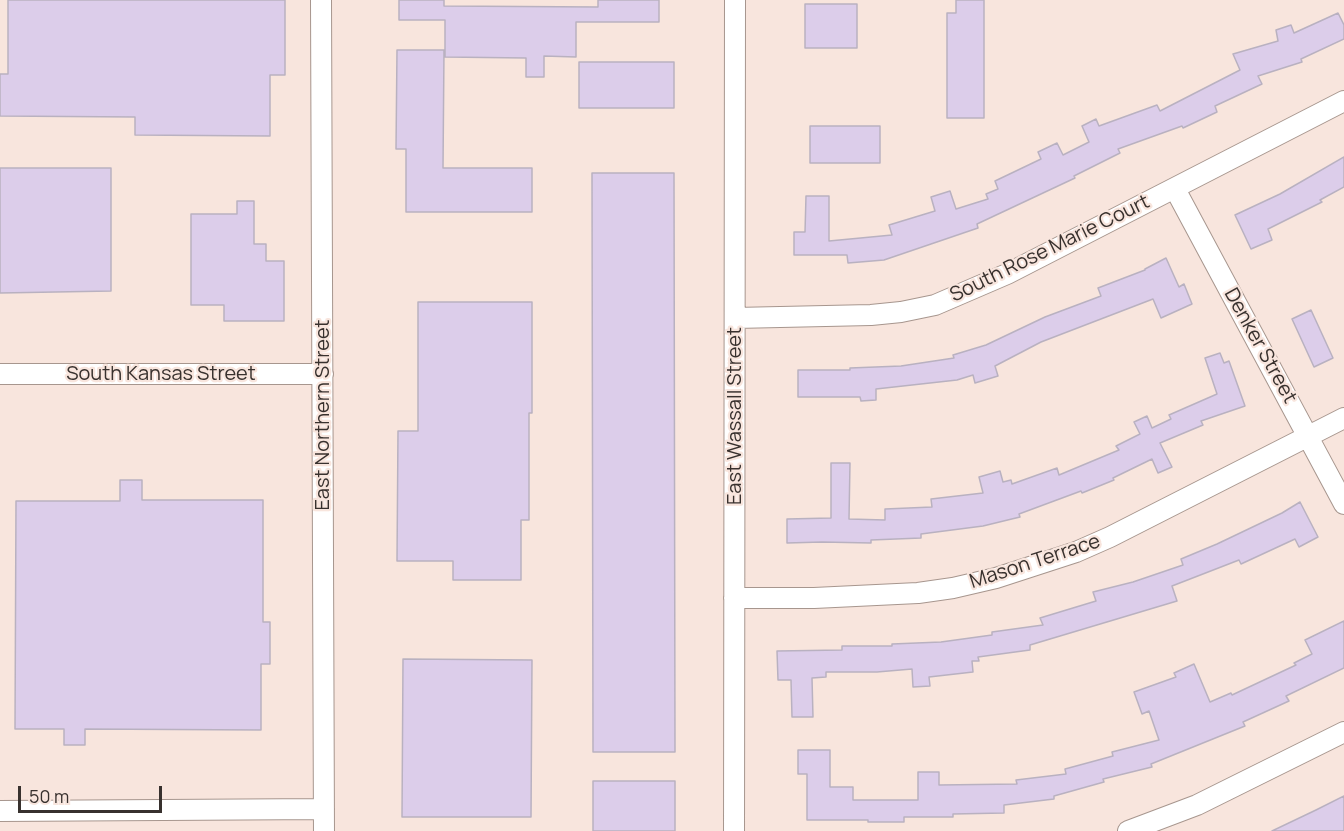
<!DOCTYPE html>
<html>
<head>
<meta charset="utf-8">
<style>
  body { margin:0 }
  #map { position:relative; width:1344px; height:831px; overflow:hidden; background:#f8e5dd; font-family:Manrope,sans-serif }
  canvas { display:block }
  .scale { position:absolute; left:18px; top:786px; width:144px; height:27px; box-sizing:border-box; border:3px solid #38312e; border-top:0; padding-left:8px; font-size:18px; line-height:21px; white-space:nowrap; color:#38312e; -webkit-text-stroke:4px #f8e5dd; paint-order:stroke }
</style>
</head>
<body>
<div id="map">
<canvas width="1344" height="831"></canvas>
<div class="scale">50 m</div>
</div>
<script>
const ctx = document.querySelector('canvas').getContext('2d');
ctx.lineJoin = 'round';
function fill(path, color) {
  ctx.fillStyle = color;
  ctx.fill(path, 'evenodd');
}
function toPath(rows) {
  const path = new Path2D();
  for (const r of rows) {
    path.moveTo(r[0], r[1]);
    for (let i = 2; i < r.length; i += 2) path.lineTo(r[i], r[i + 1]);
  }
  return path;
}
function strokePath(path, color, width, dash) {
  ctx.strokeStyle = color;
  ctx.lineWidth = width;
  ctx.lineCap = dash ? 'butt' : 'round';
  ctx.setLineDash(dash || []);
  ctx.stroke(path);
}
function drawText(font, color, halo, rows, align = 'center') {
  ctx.font = font + ' Manrope,sans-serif';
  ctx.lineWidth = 4.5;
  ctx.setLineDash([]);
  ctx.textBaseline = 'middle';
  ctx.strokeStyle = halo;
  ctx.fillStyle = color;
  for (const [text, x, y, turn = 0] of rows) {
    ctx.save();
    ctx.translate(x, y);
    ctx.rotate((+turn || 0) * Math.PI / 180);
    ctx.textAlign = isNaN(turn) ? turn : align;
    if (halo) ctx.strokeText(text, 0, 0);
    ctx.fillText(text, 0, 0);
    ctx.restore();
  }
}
const building = toPath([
  [8,0,285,0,285,75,270,75,270,136,135,135,135,117,0,116,0,74,8,74,8,0],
  [399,0,444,0,444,6,598,7,598,0,659,0,659,22,576,22,576,57,544,56,544,77,526,77,526,58,445,57,445,20,399,20,399,0],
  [956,0,984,0,984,118,947,118,947,13,956,13,956,0],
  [805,4,857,4,857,48,805,48,805,4],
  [1338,13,1344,25,1344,39,1301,59,1302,62,1258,76,1262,84,1215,106,1217,112,1183,128,1182,126,1118,149,1120,153,1074,176,1075,178,977,224,978,228,884,260,848,263,847,255,794,255,794,232,805,232,806,196,829,196,829,241,892,235,889,225,935,211,931,197,950,191,956,209,988,199,986,194,998,189,995,181,1041,159,1038,152,1057,143,1063,155,1089,142,1082,126,1096,119,1099,126,1157,105,1160,111,1240,70,1233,54,1278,41,1276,30,1291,25,1294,33,1338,13],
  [397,50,444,50,443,168,532,168,532,212,406,212,406,149,396,149,397,50],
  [579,62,674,62,674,108,579,108,579,62],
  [810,126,880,126,880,163,810,163,810,126],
  [1344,157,1344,187,1320,200,1322,202,1268,229,1272,240,1251,249,1235,215,1280,194,1344,157],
  [0,168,111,168,111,291,0,293,0,168],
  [592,173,674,173,675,752,593,752,592,173],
  [237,201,254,201,254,244,266,244,266,261,284,261,284,321,224,321,224,305,191,305,191,214,237,214,237,201],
  [1166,258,1179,287,1184,284,1192,304,1161,318,1153,299,1041,342,995,366,998,376,975,383,973,375,957,380,876,389,876,400,861,401,860,397,798,397,798,370,850,370,850,368,901,366,954,358,953,355,986,345,1045,317,1101,296,1098,288,1145,270,1145,269,1166,258],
  [418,302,532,302,532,413,529,413,529,520,521,520,521,580,453,580,453,561,397,561,398,431,418,431,418,302],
  [1311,310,1333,358,1314,367,1292,319,1311,310],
  [1220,353,1224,363,1229,361,1245,406,1201,421,1203,425,1160,443,1172,467,1158,473,1152,459,1113,478,1114,480,1082,493,1081,491,1019,514,1020,517,983,526,921,534,921,538,871,540,871,543,822,542,787,543,787,519,831,518,831,463,850,463,849,519,885,520,885,509,932,507,931,499,983,493,979,477,1000,471,1003,482,1011,480,1012,484,1057,468,1059,475,1119,450,1116,446,1140,434,1134,422,1147,416,1152,428,1171,419,1169,415,1217,394,1205,358,1220,353],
  [120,480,142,480,142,500,263,500,263,622,270,622,270,664,261,664,261,730,85,729,85,745,64,745,64,729,15,729,16,501,120,501,120,480],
  [1300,502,1318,537,1299,547,1295,539,1241,564,1239,560,1172,586,1177,601,1030,645,1030,650,978,657,979,661,972,661,973,672,929,677,930,686,913,687,912,669,877,672,826,672,826,677,812,678,813,717,792,717,791,680,778,680,777,651,842,650,842,646,892,646,892,644,941,642,992,635,992,632,1043,625,1040,618,1096,601,1093,592,1133,582,1183,565,1181,559,1217,544,1282,513,1300,502],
  [1344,621,1344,668,1286,696,1289,701,1243,722,1245,726,1151,764,1152,767,1103,779,1104,782,1054,796,1054,799,1004,805,1004,813,953,814,953,817,904,817,904,822,868,822,868,820,807,820,807,774,798,774,798,750,830,750,830,787,853,787,853,800,918,800,918,772,939,772,939,785,1017,784,1016,780,1066,774,1065,769,1113,756,1112,752,1159,740,1149,711,1142,714,1134,692,1176,677,1174,673,1194,664,1210,702,1231,693,1232,695,1296,665,1294,663,1312,654,1305,640,1344,621],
  [403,659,532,660,531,817,402,817,403,659],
  [593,781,675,781,675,831,593,831,593,781],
  [1344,796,1344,831,1272,831,1316,810,1344,796]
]);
const minor = toPath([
  [321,0,324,831],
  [1175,189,1344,504],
  [735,318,871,315,901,312,935,305,1007,274,1344,101],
  [0,374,323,374],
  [734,598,814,598,918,593,953,588,996,578,1076,552,1110,537,1344,418],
  [0,811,324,809],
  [734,831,735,0],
  [1128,831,1197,805,1344,732]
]);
const streetNames = [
  ["South Rose Marie Court",1050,249,-26],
  ["Denker Street",1260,346,61],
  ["South Kansas Street",161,374],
  ["East Northern Street",323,415,-90],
  ["East Wassall Street",735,416,-90],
  ["Mason Terrace",1035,562,-18]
];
fill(building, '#dccdea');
strokePath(building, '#b9b1c0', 1.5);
strokePath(minor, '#a7968e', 22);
strokePath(minor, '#fff', 20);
drawText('20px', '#38312e', '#f8e5dd', streetNames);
</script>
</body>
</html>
